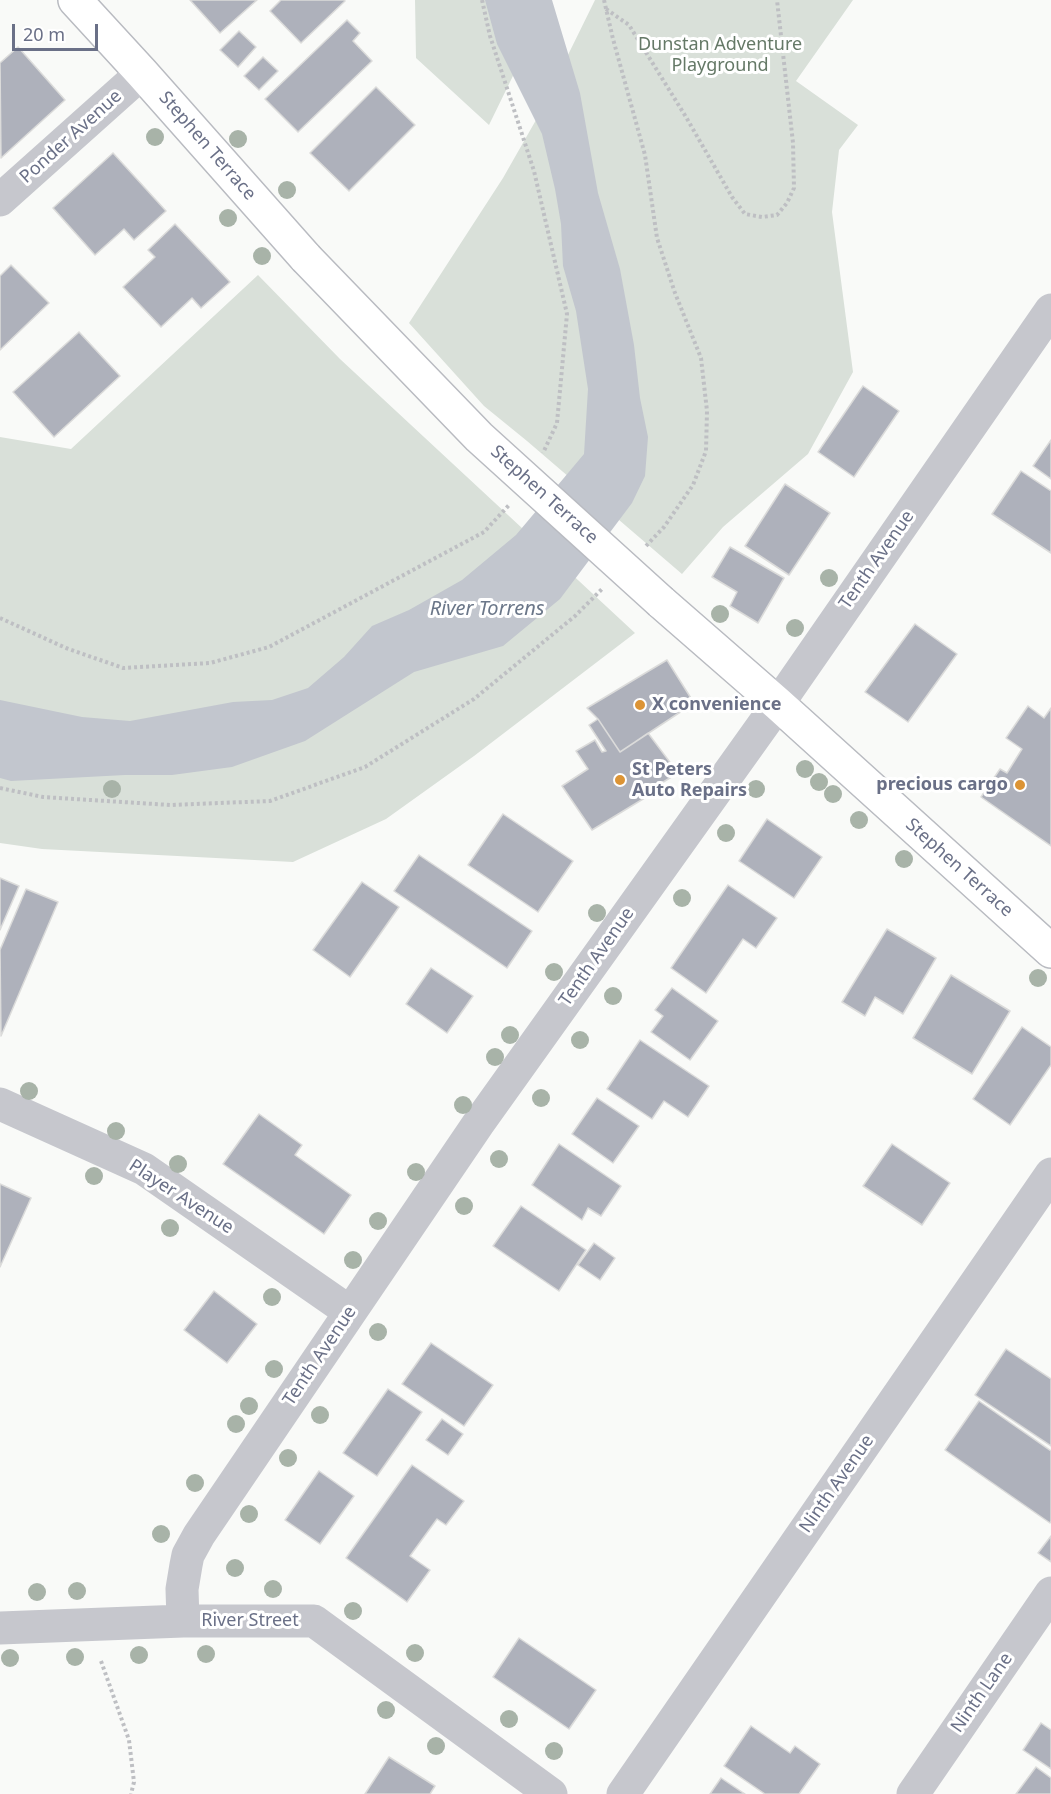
<!DOCTYPE html>
<html>
<head>
<meta charset="utf-8">
<style>
  body { margin:0 }
  #map { position:relative; width:1051px; height:1794px; overflow:hidden; background:#f9faf8; font-family:"Noto Sans",sans-serif }
  canvas { display:block }
  .scale { position:absolute; left:12px; top:24px; width:86px; height:27px; box-sizing:border-box; border:3px solid #6a7087; border-top:0; padding-left:8px; font-size:18px; line-height:21px; white-space:nowrap; color:#6a7087; -webkit-text-stroke:4px #fff; paint-order:stroke }
</style>
</head>
<body>
<div id="map">
<canvas width="1051" height="1794"></canvas>
<div class="scale">20 m</div>
</div>
<script>
const ctx = document.querySelector('canvas').getContext('2d');
ctx.lineJoin = 'round';
function fill(path, color) {
  ctx.fillStyle = color;
  ctx.fill(path, 'evenodd');
}
function toPath(rows) {
  const path = new Path2D();
  for (const r of rows) {
    path.moveTo(r[0], r[1]);
    for (let i = 2; i < r.length; i += 2) path.lineTo(r[i], r[i + 1]);
  }
  return path;
}
function strokePath(path, color, width, dash) {
  ctx.strokeStyle = color;
  ctx.lineWidth = width;
  ctx.lineCap = dash ? 'butt' : 'round';
  ctx.setLineDash(dash || []);
  ctx.stroke(path);
}
function drawText(font, color, halo, rows, align = 'center') {
  ctx.font = font + ' "Noto Sans",sans-serif';
  ctx.lineWidth = 6;
  ctx.setLineDash([]);
  ctx.textBaseline = 'middle';
  ctx.strokeStyle = halo;
  ctx.fillStyle = color;
  for (const [text, x, y, turn = 0] of rows) {
    ctx.save();
    ctx.translate(x, y);
    ctx.rotate((+turn || 0) * Math.PI / 180);
    ctx.textAlign = isNaN(turn) ? turn : align;
    if (halo) ctx.strokeText(text, 0, 0);
    ctx.fillText(text, 0, 0);
    ctx.restore();
  }
}
const green = toPath([
  [415,0,550,0,489,125,416,58],
  [595,0,853,0,796,81,858,125,839,150,832,212,853,372,808,454,723,527,682,574,527,441,484,406,409,323,503,178,536,120],
  [258,275,340,359,635,633,474,756,386,819,293,862,42,849,0,843,0,437,71,449]
]);
const water = toPath([
  [485,0,552,0,580,93,598,193,620,269,634,345,640,398,648,437,645,476,632,503,560,599,503,646,414,672,305,741,232,767,172,775,125,775,11,781,0,778,0,700,82,717,130,721,233,702,272,700,308,688,344,657,372,626,409,610,462,580,516,535,584,454,588,389,576,311,563,266,561,224,555,189,542,134,497,44]
]);
const building = toPath([
  [190,0,257,0,220,33,190,0],
  [281,0,344,0,345,1,301,43,270,11,281,0],
  [347,20,360,33,353,41,372,61,298,132,265,99,347,20],
  [239,31,256,47,238,67,220,50,239,31],
  [18,47,65,100,1,158,0,63,18,47],
  [263,57,278,71,259,90,244,76,263,57],
  [376,87,415,125,349,191,310,153,376,87],
  [113,153,166,211,134,240,124,229,95,255,53,208,113,153],
  [175,224,230,282,201,308,192,298,161,327,123,287,155,257,148,250,175,224],
  [11,265,49,303,0,350,0,276,11,265],
  [79,332,120,376,54,437,13,392,79,332],
  [863,386,899,411,854,477,818,452,863,386],
  [1051,440,1051,479,1033,466,1051,440],
  [1021,471,1051,491,1051,553,992,514,1021,471],
  [785,484,830,513,789,575,745,546,785,484],
  [730,547,784,578,758,623,730,606,737,592,712,577,730,547],
  [915,624,957,654,908,722,865,692,915,624],
  [667,660,694,703,620,752,598,719,587,708,667,660],
  [1028,706,1044,718,1051,708,1051,846,981,797,1000,769,1007,773,1022,749,1006,738,1028,706],
  [598,719,620,752,648,733,678,773,647,792,648,796,592,830,562,786,588,769,576,751,595,740,602,752,606,751,589,725,598,719],
  [503,814,573,861,538,912,468,865,503,814],
  [767,819,822,857,794,898,739,861,767,819],
  [419,855,532,931,507,968,394,891,419,855],
  [0,878,19,886,0,930,0,878],
  [362,882,399,907,350,977,313,950,362,882],
  [728,885,777,918,756,948,743,939,706,993,671,968,728,885],
  [26,889,58,902,1,1036,0,950,26,889],
  [887,929,936,958,903,1014,875,997,865,1016,842,1002,887,929],
  [431,968,473,996,447,1033,406,1004,431,968],
  [951,975,1010,1011,972,1074,913,1038,951,975],
  [672,988,718,1021,690,1060,651,1032,663,1016,655,1010,672,988],
  [1022,1027,1051,1047,1051,1065,1010,1125,973,1099,1022,1027],
  [640,1040,709,1086,688,1117,664,1101,652,1119,607,1089,640,1040],
  [597,1098,639,1126,613,1163,572,1134,597,1098],
  [259,1114,302,1145,295,1155,351,1195,324,1234,223,1164,259,1114],
  [559,1144,621,1186,601,1216,588,1208,582,1220,532,1185,559,1144],
  [892,1144,950,1183,922,1225,863,1186,892,1144],
  [0,1184,31,1198,0,1267,0,1184],
  [521,1206,586,1250,559,1291,493,1246,521,1206],
  [594,1243,615,1258,600,1280,578,1265,594,1243],
  [214,1291,257,1324,227,1363,184,1330,214,1291],
  [431,1343,493,1385,464,1426,402,1384,431,1343],
  [1006,1349,1051,1379,1051,1446,975,1395,1006,1349],
  [388,1389,422,1412,377,1476,343,1453,388,1389],
  [979,1401,1051,1451,1051,1521,1050,1523,945,1450,979,1401],
  [442,1419,463,1434,448,1455,426,1440,442,1419],
  [412,1465,464,1501,446,1525,437,1519,410,1556,430,1570,407,1602,346,1558,412,1465],
  [319,1471,354,1496,320,1544,285,1520,319,1471],
  [1051,1536,1051,1562,1038,1553,1051,1536],
  [519,1638,596,1690,569,1729,493,1677,519,1638],
  [1041,1723,1051,1730,1051,1769,1023,1750,1041,1723],
  [751,1726,790,1753,795,1746,820,1764,799,1794,765,1794,724,1766,751,1726],
  [389,1757,435,1786,430,1794,365,1794,389,1757],
  [1036,1767,1051,1778,1051,1794,1016,1794,1036,1767],
  [721,1778,745,1794,710,1794,721,1778]
]);
const path = toPath([
  [482,0,490,36,534,171,567,314,557,423,543,453],
  [604,0,613,39,645,155,657,238,675,293,701,358,707,411,706,451,693,485,664,527,645,547],
  [606,9,629,25,686,117,732,197,745,214,762,217,777,215,787,203,794,188,793,143,777,0],
  [0,618,66,648,123,668,210,663,269,647,484,532,510,504],
  [0,788,43,797,170,805,270,801,365,767,474,699,575,616,603,588],
  [101,1661,129,1740,134,1782,131,1794]
]);
const minor = toPath([
  [0,200,142,73],
  [0,1104,144,1169,350,1312],
  [183,1621,182,1589,186,1565,188,1555,199,1535,478,1124,778,704,1051,310],
  [0,1628,183,1621,314,1621,551,1794],
  [623,1794,1051,1174],
  [913,1794,1051,1593]
]);
const major = toPath([
  [75,0,142,73,306,258],
  [661,602,778,704,1051,951]
]);
const majorBridge = toPath([
  [306,258,479,437,661,602]
]);
const trees = [
  [155,137],
  [238,139],
  [287,190],
  [228,218],
  [262,256],
  [829,578],
  [720,614],
  [795,628],
  [805,769],
  [819,782],
  [112,789],
  [756,789],
  [833,794],
  [859,820],
  [726,833],
  [904,859],
  [682,898],
  [597,913],
  [554,972],
  [1038,978],
  [613,996],
  [510,1035],
  [580,1040],
  [495,1057],
  [29,1091],
  [541,1098],
  [463,1105],
  [116,1131],
  [499,1159],
  [178,1164],
  [416,1172],
  [94,1176],
  [464,1206],
  [378,1221],
  [170,1228],
  [353,1260],
  [272,1297],
  [378,1332],
  [274,1369],
  [249,1406],
  [320,1415],
  [236,1424],
  [288,1458],
  [195,1483],
  [249,1514],
  [161,1534],
  [235,1568],
  [273,1589],
  [77,1591],
  [37,1592],
  [353,1611],
  [415,1653],
  [206,1654],
  [139,1655],
  [75,1657],
  [10,1658],
  [386,1710],
  [509,1719],
  [436,1746],
  [554,1751]
];
const markers = [
  [640,705,6,"#dc9435"],
  [620,780,6,"#dc9435"],
  [1020,785,6,"#dc9435"]
];
const parkNames = [
  ["Dunstan Adventure",720,45],
  ["Playground",720,66]
];
const streetNames = [
  ["Ponder Avenue",71,137,-42],
  ["Stephen Terrace",207,146,49],
  ["Stephen Terrace",544,495,42],
  ["Tenth Avenue",877,560,-55],
  ["Stephen Terrace",959,868,42],
  ["Tenth Avenue",597,957,-55],
  ["Player Avenue",181,1197,33],
  ["Tenth Avenue",320,1356,-56],
  ["Ninth Avenue",837,1484,-55],
  ["River Street",250,1621],
  ["Ninth Lane",982,1693,-55]
];
const poiNames = [
  ["X convenience",652,705],
  ["St Peters",632,770],
  ["Auto Repairs",632,791],
  ["precious cargo",1008,785,"right"]
];
const waterNames = [
  ["River Torrens",487,609]
];
fill(green, '#d9e0d9');
fill(water, '#c2c6ce');
fill(building, '#aeb1bb');
strokePath(building, '#dbdbda', 1.5);
strokePath(major, '#b9bbc1', 36);
strokePath(path, '#bebfc3', 4, [3, 3]);
strokePath(minor, '#c6c7cd', 33);
strokePath(major, '#fff', 33);
strokePath(majorBridge, '#b9bbc1', 36, []);
strokePath(majorBridge, '#fff', 33);
ctx.fillStyle = '#a8b3a8';
for (const [x, y] of trees) {
  ctx.beginPath();
  ctx.arc(x, y, 9, 0, 2 * Math.PI);
  ctx.fill();
}
for (const [x, y, r, color] of markers) {
  const dot = new Path2D();
  dot.arc(x, y, r, 0, 2 * Math.PI);
  ctx.fillStyle = color;
  ctx.fill(dot);
  strokePath(dot, '#fff', 2);
}
drawText('18px', '#657967', '#fff', parkNames);
drawText('18px', '#6a7087', '#fff', streetNames);
drawText('bold 18px', '#6a7087', '#fff', poiNames, 'left');
drawText('italic 20px', '#6b7789', '#fff', waterNames);
</script>
</body>
</html>
